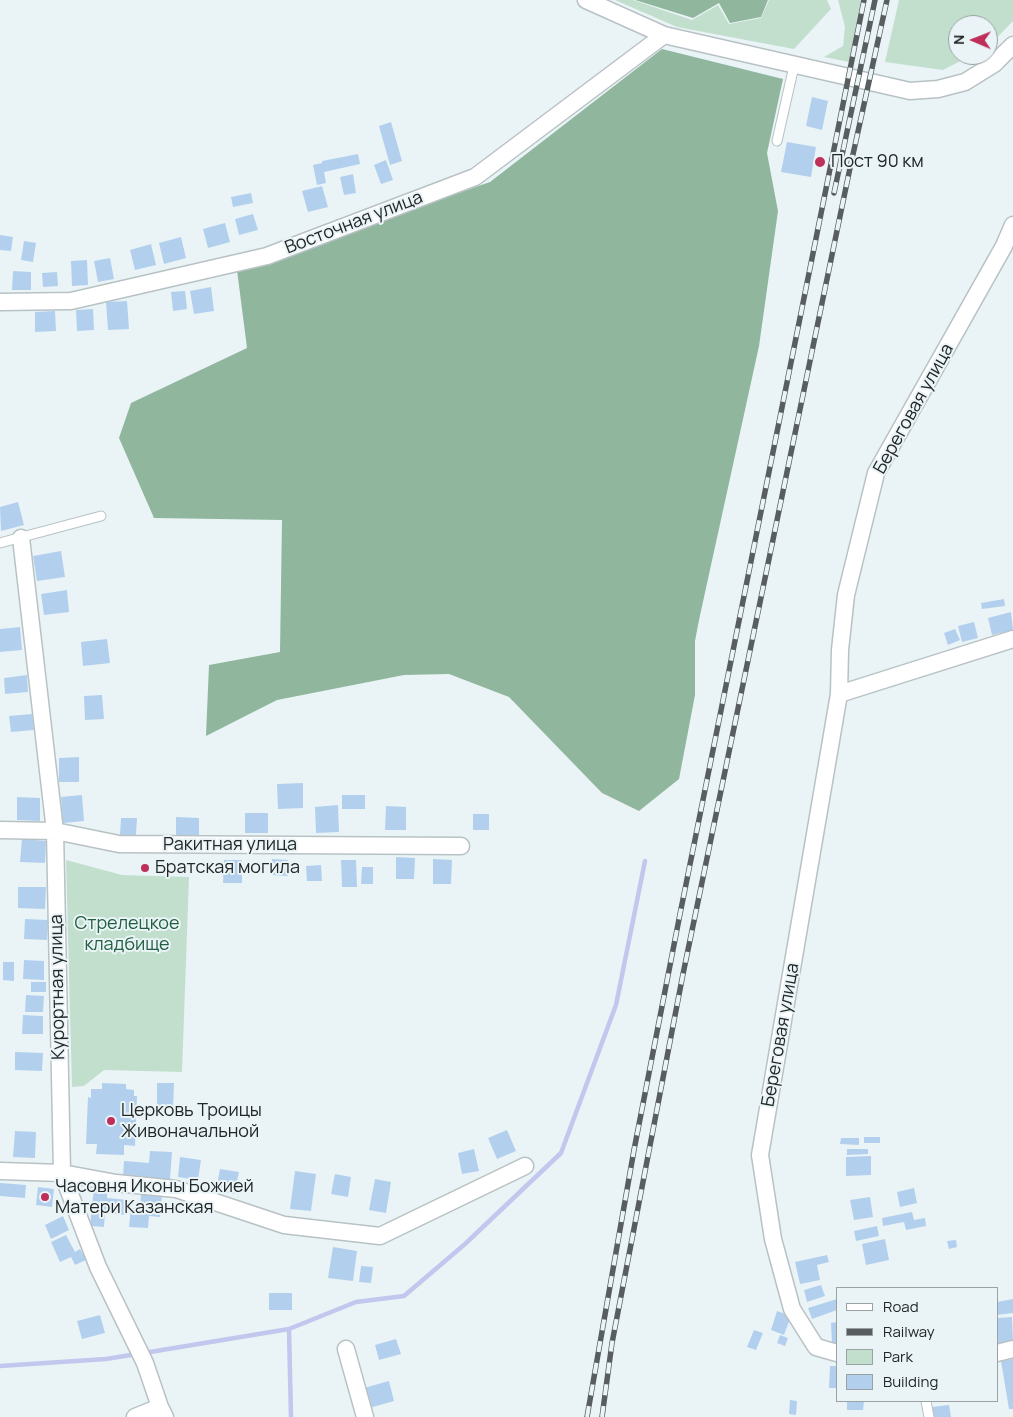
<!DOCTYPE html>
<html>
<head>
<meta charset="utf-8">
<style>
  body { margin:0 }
  #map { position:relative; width:1013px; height:1417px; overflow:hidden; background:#eaf4f7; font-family:Manrope,sans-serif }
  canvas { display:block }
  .legend { position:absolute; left:836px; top:1287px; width:162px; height:115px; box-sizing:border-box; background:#eaf4f7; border:1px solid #9aa2a4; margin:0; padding:6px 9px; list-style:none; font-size:15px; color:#222627 }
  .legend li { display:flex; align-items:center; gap:10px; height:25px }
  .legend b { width:25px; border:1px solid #9aa2a4 }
  .north { position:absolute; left:948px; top:15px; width:50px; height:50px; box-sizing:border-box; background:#eaf4f7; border:1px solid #9aa2a4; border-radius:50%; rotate:271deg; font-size:14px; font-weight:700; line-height:20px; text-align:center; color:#222627 }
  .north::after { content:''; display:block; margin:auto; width:18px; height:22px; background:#be2f59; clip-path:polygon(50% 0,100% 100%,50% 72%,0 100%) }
</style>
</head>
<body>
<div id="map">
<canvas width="1013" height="1417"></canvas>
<ul class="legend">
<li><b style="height:6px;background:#fff"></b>Road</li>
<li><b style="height:6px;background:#585e60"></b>Railway</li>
<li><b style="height:14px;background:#c2dfcd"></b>Park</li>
<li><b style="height:14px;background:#b2d0ee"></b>Building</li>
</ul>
<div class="north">N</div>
</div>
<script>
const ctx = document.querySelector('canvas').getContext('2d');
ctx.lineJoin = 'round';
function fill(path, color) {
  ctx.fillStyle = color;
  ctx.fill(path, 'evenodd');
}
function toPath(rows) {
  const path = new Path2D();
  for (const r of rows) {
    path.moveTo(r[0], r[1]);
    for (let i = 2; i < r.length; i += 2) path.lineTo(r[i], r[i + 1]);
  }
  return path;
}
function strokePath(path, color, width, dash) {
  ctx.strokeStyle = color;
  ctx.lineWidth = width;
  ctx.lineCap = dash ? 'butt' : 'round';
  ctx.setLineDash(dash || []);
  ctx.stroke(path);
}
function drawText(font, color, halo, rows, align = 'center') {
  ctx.font = font + ' Manrope,sans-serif';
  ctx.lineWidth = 4;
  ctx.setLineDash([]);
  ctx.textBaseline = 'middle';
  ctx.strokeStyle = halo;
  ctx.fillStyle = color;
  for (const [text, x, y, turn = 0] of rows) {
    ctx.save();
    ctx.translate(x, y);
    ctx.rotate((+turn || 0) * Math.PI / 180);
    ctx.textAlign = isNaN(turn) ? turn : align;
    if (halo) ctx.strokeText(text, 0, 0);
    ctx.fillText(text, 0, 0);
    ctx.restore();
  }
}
const green = toPath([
  [615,0,633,0,692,20,718,5,729,24,761,18,769,0,827,0,831,9,794,49,677,27],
  [838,0,861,0,849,62,824,57,843,46,845,27],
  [899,0,1013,0,1013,21,988,47,988,25,958,25,958,55,972,55,943,70,885,62],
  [66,860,122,875,189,877,182,1072,104,1070,84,1086,72,1087]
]);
const forest = toPath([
  [635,0,768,0,761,17,730,23,719,3,693,18],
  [662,49,783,79,767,153,778,211,759,346,699,620,695,641,695,695,679,779,639,811,602,793,509,697,449,674,404,675,277,700,206,736,209,665,280,652,282,520,154,518,119,438,131,403,247,348,237,270,490,182]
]);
const stream = toPath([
  [289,1329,291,1417],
  [144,1353,289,1329,356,1302,404,1296,465,1244,561,1153,616,1005,645,861],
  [0,1366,106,1359,137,1354]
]);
const building = toPath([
  [812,97,828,101,822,130,806,126],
  [391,122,402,161,390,165,379,126],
  [787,142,816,147,811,177,781,172],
  [358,154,360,164,324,172,326,183,317,185,313,165,322,163,322,161],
  [386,160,393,180,381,184,374,165],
  [353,174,356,193,344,195,340,177],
  [322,186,328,207,308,212,302,191],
  [251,193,253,203,233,207,231,197],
  [253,214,258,230,239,235,235,219],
  [225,223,230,242,208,248,203,229],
  [0,235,13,237,11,251,0,250],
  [181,237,186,258,164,264,159,243],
  [24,241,36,243,33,262,21,260],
  [151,244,156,265,135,270,130,250],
  [110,258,114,279,98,282,94,261],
  [87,260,88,285,72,286,71,261],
  [13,271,31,272,31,290,12,290],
  [57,272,58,286,43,287,42,273],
  [211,287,214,311,194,314,190,291],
  [185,291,187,309,173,311,171,292],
  [127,301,129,329,108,330,106,302],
  [93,309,94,330,77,331,76,310],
  [55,311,56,331,35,332,35,312],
  [18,502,24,525,1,531,0,507],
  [61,551,65,577,37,581,33,556],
  [67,590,69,612,44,615,41,594],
  [1004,599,1005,606,982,609,981,603],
  [1011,612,1013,630,992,635,988,618],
  [974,622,978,638,962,642,958,626],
  [20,627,22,650,0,652,0,629],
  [955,629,960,640,948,645,944,633],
  [107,639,110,663,83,666,81,642],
  [27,675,28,692,5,694,4,678],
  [102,695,104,719,85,720,84,696],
  [32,714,34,730,11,732,9,716],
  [79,757,79,782,59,782,59,758],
  [303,783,303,808,278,809,277,784],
  [82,795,84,821,63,823,61,797],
  [342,795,365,795,365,809,342,809],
  [17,797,40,798,40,821,17,820],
  [338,805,339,832,316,833,315,807],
  [386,806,406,807,406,830,385,830],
  [245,813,268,813,268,833,245,833],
  [473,814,489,814,489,830,473,830],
  [176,817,199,818,199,835,176,835],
  [121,818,137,818,136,835,120,835],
  [22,839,46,841,45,863,20,862],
  [396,857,415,858,414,879,396,879],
  [272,859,288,860,288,876,272,875],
  [433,859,452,860,451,884,433,884],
  [224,860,242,860,242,883,223,883],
  [341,860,356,860,357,887,342,887],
  [321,865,322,881,307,881,306,866],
  [362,867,373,867,373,884,361,884],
  [18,887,46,887,45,909,18,908],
  [25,919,48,920,47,940,24,939],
  [24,960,44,961,44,980,23,979],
  [3,962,14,962,14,981,3,980],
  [31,982,46,982,46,992,31,992],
  [26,995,44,996,43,1012,25,1012],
  [23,1015,43,1016,43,1034,22,1034],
  [15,1052,43,1053,42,1071,15,1070],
  [102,1083,126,1084,126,1089,134,1090,134,1096,137,1096,135,1146,124,1145,124,1155,96,1154,97,1144,86,1144,88,1097,91,1098,91,1089,102,1089],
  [157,1083,174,1083,173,1107,157,1107],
  [507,1130,516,1151,497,1159,488,1138],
  [15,1131,36,1132,35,1158,13,1157],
  [864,1137,880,1137,880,1143,864,1143],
  [841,1138,859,1138,859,1145,840,1144],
  [474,1149,479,1171,462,1174,458,1153],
  [847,1149,868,1149,868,1154,847,1155],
  [150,1151,172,1152,170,1180,123,1177,124,1161,149,1163],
  [871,1156,871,1175,846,1176,846,1157],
  [180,1157,201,1160,198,1180,178,1177],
  [220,1169,239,1172,234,1194,216,1190],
  [295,1171,316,1174,311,1211,290,1209],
  [335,1174,351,1177,348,1197,331,1194],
  [375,1179,391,1182,386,1213,369,1210],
  [0,1183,26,1185,25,1198,0,1196],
  [38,1187,54,1189,52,1207,36,1205],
  [94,1187,107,1188,107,1198,128,1200,127,1215,105,1213,104,1227,90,1226],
  [914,1188,917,1203,900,1207,897,1192],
  [141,1194,162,1195,160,1217,149,1216,148,1228,129,1227,131,1208,140,1208],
  [870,1197,873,1217,854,1220,850,1200],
  [912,1212,914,1220,925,1218,926,1226,906,1230,904,1222,883,1226,882,1218],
  [63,1216,69,1230,51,1239,45,1225],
  [877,1226,879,1236,856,1241,854,1231],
  [66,1235,75,1252,80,1249,86,1260,75,1265,71,1257,60,1262,51,1242],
  [885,1239,889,1260,866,1265,862,1244],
  [956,1240,957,1247,949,1249,947,1241],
  [333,1247,357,1251,353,1281,328,1278],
  [827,1255,829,1262,817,1265,820,1280,800,1284,795,1262],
  [361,1266,373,1267,371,1283,359,1282],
  [821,1285,825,1296,807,1302,804,1290],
  [269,1293,292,1293,292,1310,269,1310],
  [837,1299,837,1310,812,1319,808,1308],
  [1013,1299,1013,1313,997,1315,997,1302],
  [777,1311,791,1316,784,1335,771,1330],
  [100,1315,105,1333,82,1339,77,1321],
  [1012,1317,1013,1342,997,1343,997,1318],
  [837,1322,837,1344,832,1344,831,1323],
  [754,1330,763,1333,756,1350,747,1347],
  [780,1335,788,1338,785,1346,777,1343],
  [396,1339,401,1354,379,1360,375,1345],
  [1013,1359,1013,1409,1009,1409,1001,1361],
  [830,1366,837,1366,837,1388,829,1388],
  [389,1381,394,1401,369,1408,364,1388],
  [790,1400,797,1401,796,1415,789,1414],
  [847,1401,864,1401,863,1410,847,1410],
  [949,1405,951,1417,933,1417,932,1407]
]);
const service = toPath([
  [777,141,794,66],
  [0,543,101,516],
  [926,1401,929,1417]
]);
const minor = toPath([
  [586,0,664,35,910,91,938,89,965,82,994,64,1013,45],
  [0,302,71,301,267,256,475,177,664,35],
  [21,538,55,831,62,1173,98,1267,145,1363,160,1407,165,1417],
  [839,694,1013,639],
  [0,830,55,831,119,844,461,846],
  [0,1171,62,1173,116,1183,176,1189,284,1225,380,1236,525,1166],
  [346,1349,365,1417],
  [837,1353,816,1347,792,1309,773,1239,760,1155,839,694,840,650,846,595,876,473,1004,246,1013,225],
  [997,1353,1013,1349],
  [135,1417,160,1407]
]);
const rail = toPath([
  [834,193,875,0],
  [587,1417,634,1150,680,914,864,0],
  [602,1417,612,1343,683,974,850,168,887,0]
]);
const markers = [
  [820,162,6,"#be2f59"],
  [145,868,5,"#be2f59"],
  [111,1121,5,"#be2f59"],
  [45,1197,5,"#be2f59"]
];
const poiNames = [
  ["Пост 90 км",831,162],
  ["Братская могила",155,868],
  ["Церковь Троицы",121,1111],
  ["Живоначальной",121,1132],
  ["Часовня Иконы Божией",55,1187],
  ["Матери Казанская",55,1208]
];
const streetNames = [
  ["Восточная улица",354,223,-21],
  ["Береговая улица",914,409,-61],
  ["Ракитная улица",230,845],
  ["Курортная улица",58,987,-91],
  ["Береговая улица",781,1035,-80]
];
const parkNames = [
  ["Стрелецкое",127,924],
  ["кладбище",127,945]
];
fill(green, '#c2dfcd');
fill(forest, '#90b69e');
strokePath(stream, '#c1c7ed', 4.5);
fill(building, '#b2d0ee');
strokePath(service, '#b8c2c5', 11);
strokePath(minor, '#b8c2c5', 19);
strokePath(service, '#fff', 9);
strokePath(minor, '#fff', 16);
strokePath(rail, '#585e60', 5.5);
strokePath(rail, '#eaf4f7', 4, [11]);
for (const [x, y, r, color] of markers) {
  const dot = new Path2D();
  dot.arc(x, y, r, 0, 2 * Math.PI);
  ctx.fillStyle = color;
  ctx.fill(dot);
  strokePath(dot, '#eaf4f7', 2);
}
drawText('18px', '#222627', '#eaf4f7', poiNames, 'left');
drawText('18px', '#222627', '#eaf4f7', streetNames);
drawText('18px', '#215f40', '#eaf4f7', parkNames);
</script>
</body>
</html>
